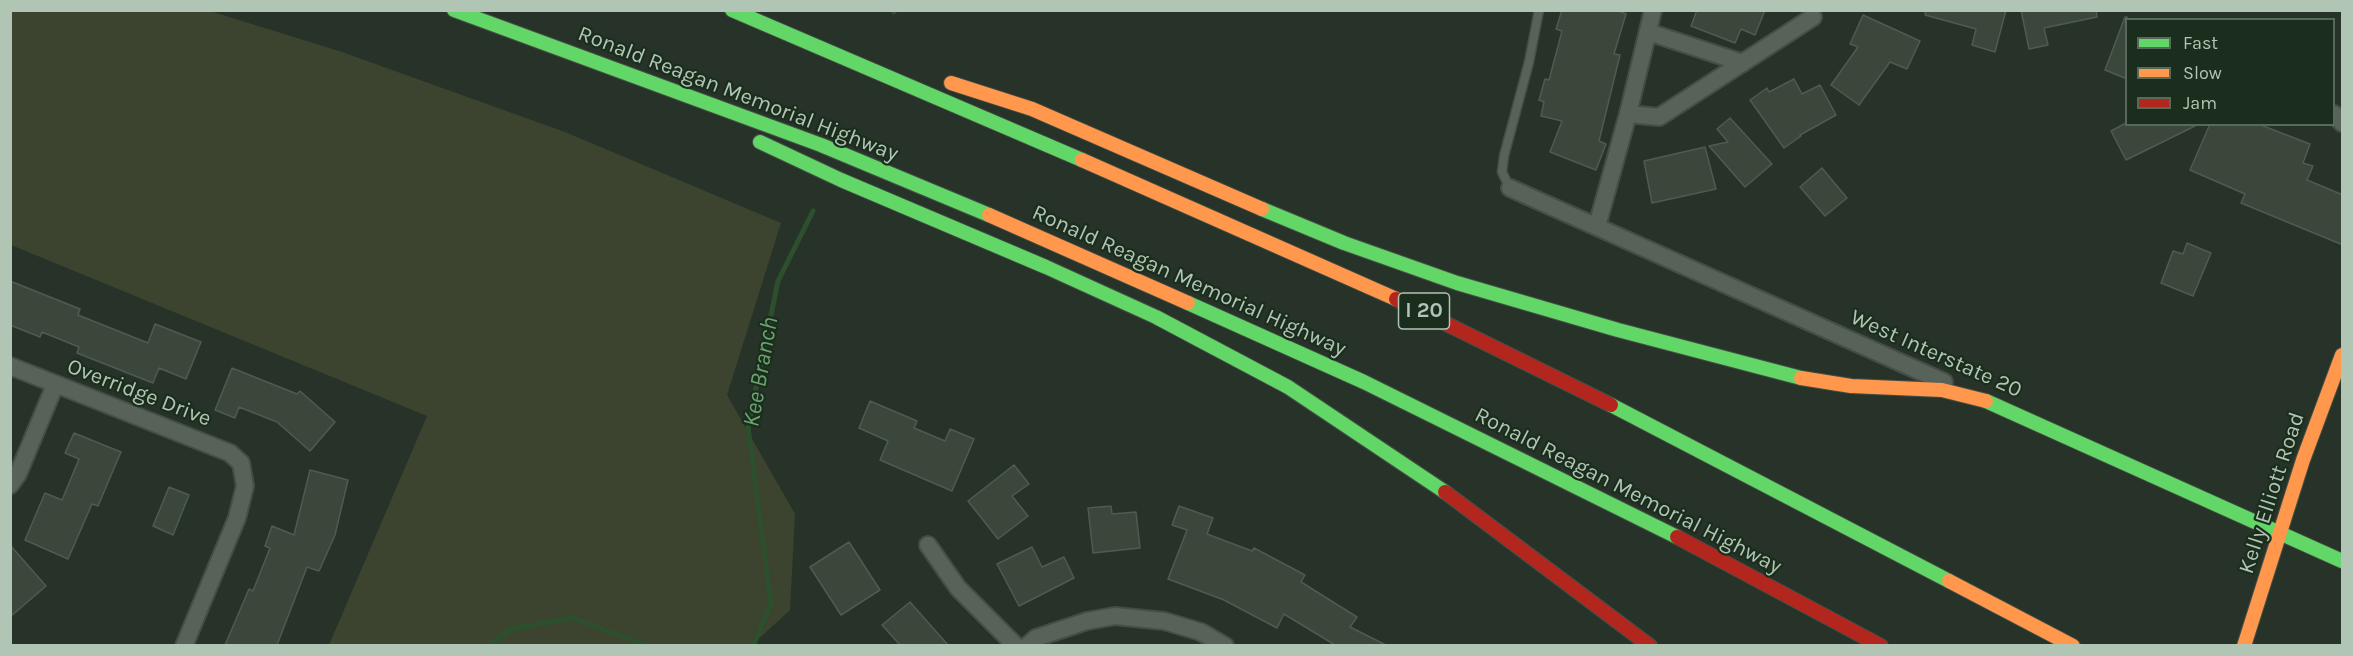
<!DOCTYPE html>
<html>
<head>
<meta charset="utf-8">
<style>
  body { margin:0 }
  #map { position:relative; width:2353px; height:656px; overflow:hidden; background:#273328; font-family:Karla,sans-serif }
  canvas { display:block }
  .frame { position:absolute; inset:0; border:12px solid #b0c5b3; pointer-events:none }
  .legend { position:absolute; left:2125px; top:18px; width:210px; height:108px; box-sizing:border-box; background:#1b2d1d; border:2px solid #576a59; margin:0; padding:8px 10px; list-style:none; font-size:18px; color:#b0c5b3 }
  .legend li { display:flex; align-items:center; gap:12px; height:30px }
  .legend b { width:30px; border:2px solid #576a59 }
</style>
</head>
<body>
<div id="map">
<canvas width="2353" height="656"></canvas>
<div class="frame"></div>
<ul class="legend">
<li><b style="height:8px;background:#63d668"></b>Fast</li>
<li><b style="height:8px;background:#ff974d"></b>Slow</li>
<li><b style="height:8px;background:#b3261e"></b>Jam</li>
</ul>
</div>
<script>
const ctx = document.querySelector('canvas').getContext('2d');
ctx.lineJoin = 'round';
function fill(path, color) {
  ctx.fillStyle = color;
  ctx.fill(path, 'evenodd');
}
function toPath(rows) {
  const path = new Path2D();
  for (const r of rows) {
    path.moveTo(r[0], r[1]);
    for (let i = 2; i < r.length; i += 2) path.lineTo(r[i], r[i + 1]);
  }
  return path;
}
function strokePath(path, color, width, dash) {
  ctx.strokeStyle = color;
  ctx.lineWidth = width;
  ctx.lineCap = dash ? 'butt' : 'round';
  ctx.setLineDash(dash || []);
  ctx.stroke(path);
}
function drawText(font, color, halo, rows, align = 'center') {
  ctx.font = font + ' Karla,sans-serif';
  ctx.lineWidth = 4.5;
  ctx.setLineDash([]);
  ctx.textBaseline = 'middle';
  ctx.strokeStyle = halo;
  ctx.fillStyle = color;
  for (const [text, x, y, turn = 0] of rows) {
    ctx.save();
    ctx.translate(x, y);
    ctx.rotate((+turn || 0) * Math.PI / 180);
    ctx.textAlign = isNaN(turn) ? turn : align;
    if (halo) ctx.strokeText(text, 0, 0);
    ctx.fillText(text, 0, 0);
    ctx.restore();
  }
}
const green = toPath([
  [10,11,210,11,342,52,565,132,781,223,727,395,795,514,790,610,752,645,329,645,427,416,11,245]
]);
const stream = toPath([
  [894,12,895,10],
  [489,646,511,629,572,618,649,646],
  [753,646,771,604,748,427,778,281,813,211]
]);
const building = toPath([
  [1562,10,1616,10,1626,14,1614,54,1620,55,1599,141,1606,144,1596,170,1550,152,1562,121,1541,116,1544,102,1539,100,1545,79,1549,80,1562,31,1556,29,1562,10],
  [1697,10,1765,10,1755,35,1741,29,1735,43,1691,26,1697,10],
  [1926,10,2006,10,1995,52,1972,45,1976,29,1925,15,1926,10],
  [2021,10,2096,10,2097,17,2044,28,2048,45,2029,49,2021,10],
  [1863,15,1920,41,1907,69,1890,62,1859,105,1831,85,1858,47,1850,44,1863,15],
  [2125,17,2127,17,2127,79,2105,70,2125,17],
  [1794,79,1802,94,1820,85,1836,115,1800,135,1801,136,1784,148,1750,100,1767,88,1769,92,1794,79],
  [1730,118,1772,164,1745,187,1709,146,1728,142,1717,129,1730,118],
  [2124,124,2199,124,2126,160,2111,131,2124,124],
  [2210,124,2258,124,2310,144,2303,163,2313,166,2307,180,2343,195,2343,245,2241,203,2245,194,2190,170,2210,124],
  [1705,147,1716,189,1652,203,1644,161,1705,147],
  [1822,168,1847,198,1825,216,1800,187,1822,168],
  [2187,243,2211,253,2193,296,2161,283,2173,251,2183,254,2187,243],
  [10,281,80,309,78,315,148,343,155,324,201,342,186,379,159,368,153,383,77,353,79,347,42,332,40,337,10,325,10,281],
  [232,368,297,394,300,391,335,422,310,451,277,422,239,407,235,418,215,410,232,368],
  [870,401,917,421,914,428,945,441,950,429,974,439,952,491,880,460,888,441,859,428,870,401],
  [74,433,121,452,98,506,92,504,68,559,25,540,45,493,62,500,79,459,65,453,74,433],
  [1014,465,1029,484,1012,496,1028,516,998,539,968,501,1014,465],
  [310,470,348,480,335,535,319,571,307,567,277,645,225,645,249,589,253,591,270,548,265,546,272,526,294,535,310,470],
  [169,487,189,495,173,535,153,526,169,487],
  [1111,506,1112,514,1136,512,1140,548,1093,553,1088,508,1111,506],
  [1179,506,1213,518,1207,534,1252,551,1254,548,1305,575,1301,582,1357,617,1350,627,1386,645,1335,645,1284,614,1277,628,1224,600,1168,579,1187,530,1172,525,1179,506],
  [849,542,880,590,841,615,810,567,849,542],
  [10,545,46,586,10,617,10,545],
  [1032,547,1042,567,1064,557,1074,578,1019,606,997,564,1032,547],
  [910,602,948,645,900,645,882,625,910,602]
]);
const lane = toPath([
  [1510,188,1502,172,1504,156,1529,62,1539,10]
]);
const street = toPath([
  [1648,32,1743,63],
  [1628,114,1659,117,1813,17],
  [2334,114,2342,123],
  [1510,188,1944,382],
  [1597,226,1628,114,1653,10],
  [10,366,230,453,241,463,245,486,237,518,184,646],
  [10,485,18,474,55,385],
  [928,545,958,588,1016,646],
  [1027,646,1036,638,1087,621,1115,616,1164,621,1201,632,1225,646]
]);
const fast = toPath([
  [454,10,821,145,989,215],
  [732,10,1082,160],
  [760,142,841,180,1046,267,1156,317,1288,387,1445,492],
  [1262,209,1344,243,1457,283,1618,330,1801,378],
  [1188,303,1364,382,1677,537],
  [1986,401,2342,561],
  [1611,405,1949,581]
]);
const slow = toPath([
  [951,83,1032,109,1262,209],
  [1082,160,1396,299],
  [989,215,1188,303],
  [1801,378,1851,386,1942,390,1986,401],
  [1949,581,2073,646],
  [2244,646,2303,460,2342,355]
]);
const jam = toPath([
  [1396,299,1611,405],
  [1445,492,1650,646],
  [1677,537,1881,646]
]);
const shields = [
  [1424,311,51]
];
const shieldNames = [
  ["I 20",1424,311]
];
const streetNames = [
  ["Ronald Reagan Memorial Highway",738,94,21],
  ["Ronald Reagan Memorial Highway",1189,281,24],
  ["West Interstate 20",1936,354,24],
  ["Overridge Drive",139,393,21],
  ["Ronald Reagan Memorial Highway",1628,491,27],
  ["Kelly Elliott Road",2272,493,-72]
];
const waterNames = [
  ["Kee Branch",761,372,-80]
];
fill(green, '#3c442f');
strokePath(stream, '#2c4f2e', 5);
fill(building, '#3c473c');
strokePath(building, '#4f5b50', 1.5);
strokePath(lane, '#444e46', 11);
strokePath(street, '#444e46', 20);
strokePath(fast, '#444e46', 16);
strokePath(slow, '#444e46', 16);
strokePath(jam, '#444e46', 16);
strokePath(lane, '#576258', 8);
strokePath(street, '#576258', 16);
strokePath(fast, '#63d668', 14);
strokePath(slow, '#ff974d', 14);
strokePath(jam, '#b3261e', 14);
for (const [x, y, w] of shields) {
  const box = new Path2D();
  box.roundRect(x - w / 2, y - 18, w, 36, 4.5);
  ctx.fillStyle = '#1b2d1d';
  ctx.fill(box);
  strokePath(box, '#b0c5b3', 1.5);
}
drawText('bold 21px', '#b0c5b3', null, shieldNames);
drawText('22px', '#b0c5b3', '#1b2d1d', streetNames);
drawText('italic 24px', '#6aa36f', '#1b2d1d', waterNames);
</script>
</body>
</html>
